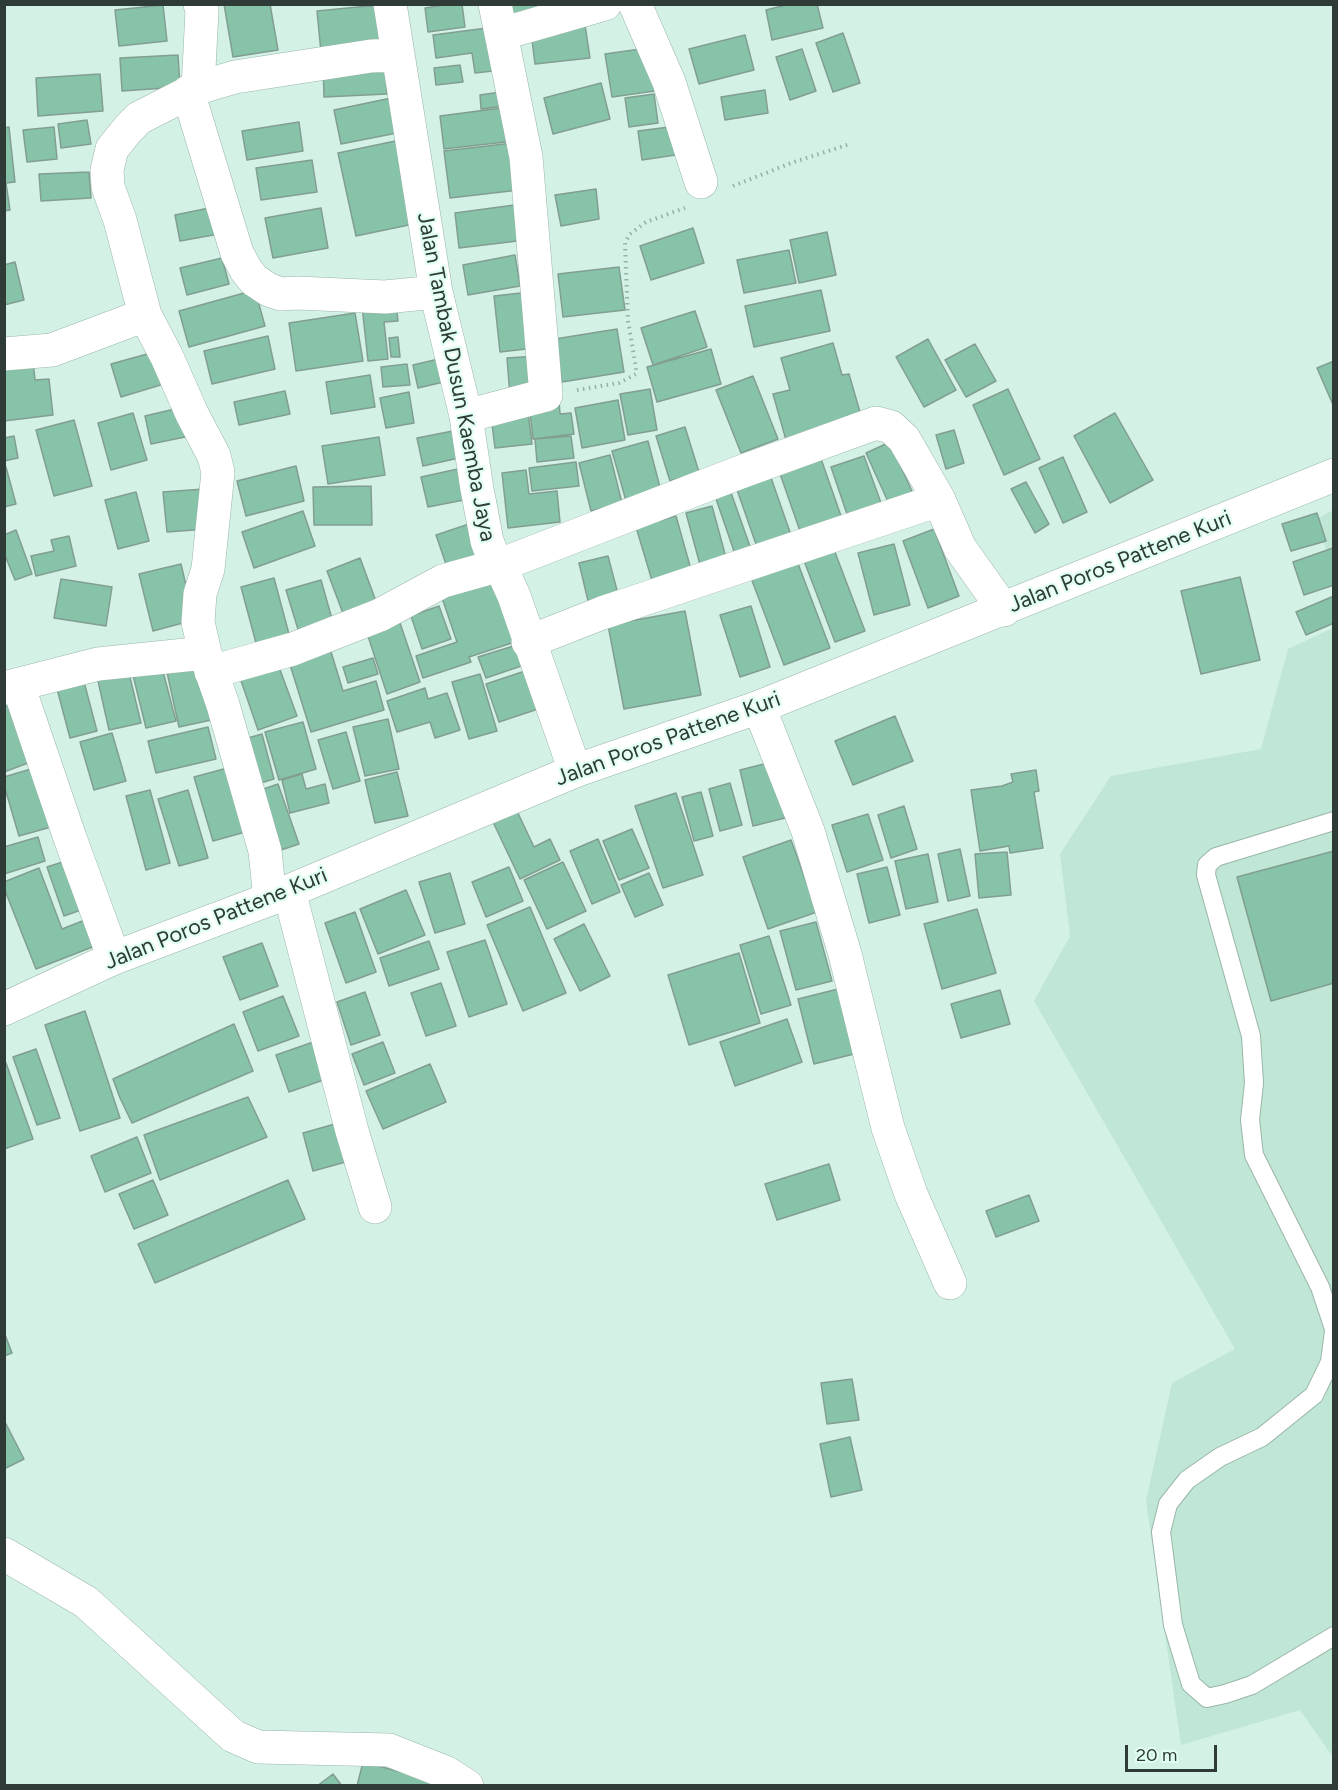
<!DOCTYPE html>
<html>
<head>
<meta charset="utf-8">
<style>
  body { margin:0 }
  #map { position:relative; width:1338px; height:1790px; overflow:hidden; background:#d3f1e4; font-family:Figtree,sans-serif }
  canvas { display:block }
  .frame { position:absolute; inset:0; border:6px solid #2f3b36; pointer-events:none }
  .scale { position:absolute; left:1125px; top:1745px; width:92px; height:27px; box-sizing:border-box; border:3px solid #2f3b36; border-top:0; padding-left:8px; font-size:18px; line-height:21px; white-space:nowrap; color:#2f3b36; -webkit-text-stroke:4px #e1fff1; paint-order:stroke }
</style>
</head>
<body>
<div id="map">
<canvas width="1338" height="1790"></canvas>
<div class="frame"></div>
<div class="scale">20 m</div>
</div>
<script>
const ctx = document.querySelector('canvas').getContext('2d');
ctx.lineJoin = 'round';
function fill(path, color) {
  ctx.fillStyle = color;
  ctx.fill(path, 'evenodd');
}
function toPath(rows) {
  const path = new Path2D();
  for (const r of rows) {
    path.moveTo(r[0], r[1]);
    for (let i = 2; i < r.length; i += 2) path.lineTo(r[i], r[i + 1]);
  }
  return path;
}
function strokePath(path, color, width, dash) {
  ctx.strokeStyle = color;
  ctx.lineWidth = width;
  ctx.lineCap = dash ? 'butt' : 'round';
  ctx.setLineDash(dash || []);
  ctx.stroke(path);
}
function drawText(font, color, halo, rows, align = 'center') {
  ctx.font = font + ' Figtree,sans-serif';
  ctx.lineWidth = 4.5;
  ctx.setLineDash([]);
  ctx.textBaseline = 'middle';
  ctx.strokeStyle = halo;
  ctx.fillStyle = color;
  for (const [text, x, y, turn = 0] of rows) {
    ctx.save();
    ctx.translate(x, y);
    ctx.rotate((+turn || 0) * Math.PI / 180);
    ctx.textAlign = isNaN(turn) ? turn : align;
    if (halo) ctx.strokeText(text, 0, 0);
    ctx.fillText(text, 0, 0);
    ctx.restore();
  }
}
const built = toPath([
  [1333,510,1333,568,1315,520],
  [1333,628,1333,1757,1300,1710,1181,1745,1146,1501,1172,1383,1235,1349,1034,1001,1070,936,1060,854,1111,776,1261,749,1288,649]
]);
const building = toPath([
  [224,4,270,4,278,50,233,57,224,4],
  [450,4,462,4,465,27,428,32,425,8,450,4],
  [509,4,553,4,511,15,509,4],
  [790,4,817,4,823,28,772,40,766,10,790,4],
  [163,5,167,41,119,46,115,10,163,5],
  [378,5,382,46,321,52,317,11,378,5],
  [585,25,590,58,535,64,531,32,585,25],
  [487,28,493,71,475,73,472,53,436,58,433,35,487,28],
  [843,33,860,83,833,92,816,43,843,33],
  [745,35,754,70,699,84,689,49,745,35],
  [669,45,676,88,612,97,605,54,669,45],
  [802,49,816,91,790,100,776,57,802,49],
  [178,55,180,87,122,91,120,58,178,55],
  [385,61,387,94,324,97,323,64,385,61],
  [460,65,463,82,436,85,434,68,460,65],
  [100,74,103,111,38,116,36,78,100,74],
  [601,83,610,119,553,134,544,98,601,83],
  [765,90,768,113,725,120,721,97,765,90],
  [508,91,510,105,481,109,480,95,508,91],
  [654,94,658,123,629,127,625,98,654,94],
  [391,98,397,133,341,144,334,110,391,98],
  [509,107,514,141,444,149,440,116,509,107],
  [87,120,91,144,61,148,58,124,87,120],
  [299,122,303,151,247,160,242,131,299,122],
  [685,125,689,153,642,160,638,131,685,125],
  [9,127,15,182,6,183,10,210,4,211,4,128,9,127],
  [54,127,57,159,27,162,23,130,54,127],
  [405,139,423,222,356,236,338,153,405,139],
  [513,143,519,190,450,198,444,151,513,143],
  [312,160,317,192,261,200,256,168,312,160],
  [89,172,91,198,41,201,39,174,89,172],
  [596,189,599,219,561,226,555,195,596,189],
  [522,204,526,240,459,248,455,213,522,204],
  [214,207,219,234,180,241,175,215,214,207],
  [321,208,328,248,273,258,265,218,321,208],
  [693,228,704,263,651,280,640,246,693,228],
  [827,232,836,275,799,283,790,240,827,232],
  [789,250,796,283,744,293,737,260,789,250],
  [515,255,520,286,468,295,463,265,515,255],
  [222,258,229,284,187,295,180,268,222,258],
  [15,262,24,300,4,305,4,265,15,262],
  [619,267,625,310,563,317,558,274,619,267],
  [255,290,265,326,189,347,179,311,255,290],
  [821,290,830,331,754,347,745,306,821,290],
  [530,292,535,348,500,352,494,296,530,292],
  [396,303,398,321,384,322,388,359,368,361,362,306,396,303],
  [695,311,707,347,653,365,641,328,695,311],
  [355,313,363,361,296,371,289,323,355,313],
  [617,329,624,372,562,382,555,339,617,329],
  [268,336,275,369,212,384,204,351,268,336],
  [398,337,400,357,391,357,389,338,398,337],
  [928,339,956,390,924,407,896,357,928,339],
  [833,343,842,375,849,374,862,419,786,440,773,394,790,390,781,358,833,343],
  [975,344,996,381,966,397,945,360,975,344],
  [711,349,721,384,657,402,647,367,711,349],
  [158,351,167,383,121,397,111,364,158,351],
  [538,356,542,393,510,396,507,358,538,356],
  [447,357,452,380,418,388,413,365,447,357],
  [33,361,35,380,49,379,53,415,4,421,4,364,33,361],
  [1334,361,1334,407,1317,368,1334,361],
  [407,364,410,385,383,387,381,367,407,364],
  [370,375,375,407,331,414,326,382,370,375],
  [753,376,778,439,741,453,716,390,753,376],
  [650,389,657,430,628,435,620,394,650,389],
  [1008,389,1040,459,1004,475,973,405,1008,389],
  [285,391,290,414,239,425,234,402,285,391],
  [409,392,414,423,386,428,380,398,409,392],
  [559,400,560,414,571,413,574,434,533,439,529,403,559,400],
  [618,400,625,440,582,448,575,408,618,400],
  [179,408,185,437,151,444,145,416,179,408],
  [528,412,532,444,495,448,491,416,528,412],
  [133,413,147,460,111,470,98,423,133,413],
  [1115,413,1153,480,1110,503,1074,436,1115,413],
  [74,420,92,486,54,496,36,430,74,420],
  [685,427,699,472,670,481,656,436,685,427],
  [463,429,468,456,423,466,417,438,463,429],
  [954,430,964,463,946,469,936,435,954,430],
  [14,436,18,458,4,461,4,438,14,436],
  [571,436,574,458,537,462,535,439,571,436],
  [379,437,385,475,328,484,322,446,379,437],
  [648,441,663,499,628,508,612,451,648,441],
  [890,442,918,505,894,515,866,453,890,442],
  [819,453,841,516,800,531,778,468,819,453],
  [610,455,622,503,591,511,579,463,610,455],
  [864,456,881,503,847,514,831,467,864,456],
  [1063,457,1087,512,1063,523,1039,468,1063,457],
  [576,462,579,486,532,491,529,468,576,462],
  [296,466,304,501,246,516,237,481,296,466],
  [4,467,6,467,16,504,4,507,4,467],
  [467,467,474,498,428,507,421,477,467,467],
  [526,470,529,494,557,491,560,522,508,528,502,473,526,470],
  [769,472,791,535,757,547,735,484,769,472],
  [1026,482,1049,524,1035,533,1011,489,1026,482],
  [371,486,372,525,314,525,313,487,371,486],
  [729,487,752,552,736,557,714,493,729,487],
  [204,489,207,529,167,532,163,492,204,489],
  [136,492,149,541,118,549,105,500,136,492],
  [712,506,728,565,702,572,686,513,712,506],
  [303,511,315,546,254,568,242,532,303,511],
  [1317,513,1326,541,1291,551,1282,524,1317,513],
  [676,516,692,573,653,584,636,527,676,516],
  [475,522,485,554,447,567,436,535,475,522],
  [934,529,959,596,928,608,903,541,934,529],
  [16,530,32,574,15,580,4,553,4,535,16,530],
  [69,536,76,566,36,576,31,556,54,551,51,540,69,536],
  [894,544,910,605,874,615,858,553,894,544],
  [833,547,865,631,835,642,803,558,833,547],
  [1333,548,1334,585,1304,595,1293,562,1333,548],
  [608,556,619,598,589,605,579,563,608,556],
  [360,558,377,604,344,616,327,571,360,558],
  [797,561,830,648,784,665,751,578,797,561],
  [181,564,194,620,153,631,139,574,181,564],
  [501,569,524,639,469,657,471,662,423,678,416,656,457,642,439,589,501,569],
  [1240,577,1260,660,1201,674,1181,591,1240,577],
  [274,578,289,634,256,643,241,587,274,578],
  [61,579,112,587,106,626,54,618,61,579],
  [321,580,334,626,300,636,286,590,321,580],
  [1334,596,1334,623,1306,635,1296,612,1334,596],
  [439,606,451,639,422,649,411,616,439,606],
  [751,606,770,667,740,677,720,615,751,606],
  [685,611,701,695,624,709,608,625,685,611],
  [398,617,420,682,387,694,365,627,398,617],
  [328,642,343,691,376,681,384,710,311,732,287,655,328,642],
  [523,643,530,663,486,678,478,657,523,643],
  [203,656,216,719,179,727,165,663,203,656],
  [275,656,297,716,258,730,237,669,275,656],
  [373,658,378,674,348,683,343,667,373,658],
  [160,660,176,721,146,728,131,667,160,660],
  [127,665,141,723,109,730,96,672,127,665],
  [528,670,541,708,499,722,486,684,528,670],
  [480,674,497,731,469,739,452,682,480,674],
  [83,678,97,731,70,738,56,685,83,678],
  [425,688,428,699,447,693,460,730,435,738,430,722,397,732,387,701,425,688],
  [6,701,28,763,4,772,4,702,6,701],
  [895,716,913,761,853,785,835,741,895,716],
  [388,719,399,769,365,776,353,727,388,719],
  [303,722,316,769,279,780,265,732,303,722],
  [208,727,216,759,156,773,148,741,208,727],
  [346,732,360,781,333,789,318,740,346,732],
  [112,733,126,781,94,790,80,742,112,733],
  [262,734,274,779,254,785,241,740,262,734],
  [772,762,785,818,753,826,740,770,772,762],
  [41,766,58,825,19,836,4,785,4,777,41,766],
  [231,767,249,831,213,841,194,777,231,767],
  [1036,770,1039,791,1034,792,1043,848,1010,853,1009,846,980,851,971,790,1002,786,1013,782,1011,774,1036,770],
  [397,772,408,816,375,823,365,780,397,772],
  [302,774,306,789,325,784,329,803,290,813,282,780,302,774],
  [730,783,742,825,720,831,709,789,730,783],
  [278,784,299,844,272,853,252,793,278,784],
  [150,790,170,863,146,870,126,796,150,790],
  [188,790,208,858,179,866,158,799,188,790],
  [701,792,713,836,694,841,682,797,701,792],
  [676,793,703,875,663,888,635,806,676,793],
  [904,806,917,849,891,858,878,815,904,806],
  [517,811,534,847,550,839,560,860,520,879,493,822,517,811],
  [868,814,883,860,847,872,832,825,868,814],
  [632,829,649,868,619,880,603,841,632,829],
  [38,837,45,861,4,874,4,847,38,837],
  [598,839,620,892,592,904,570,851,598,839],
  [791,840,817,912,768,929,743,857,791,840],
  [960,849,970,896,948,901,938,854,960,849],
  [1334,851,1334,983,1271,1001,1237,877,1334,851],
  [1007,852,1011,895,979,898,975,854,1007,852],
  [928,854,938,902,906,909,895,861,928,854],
  [75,858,92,906,64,916,47,867,75,858],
  [563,862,586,911,547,929,524,880,563,862],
  [509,867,523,901,486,917,472,882,509,867],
  [887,867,900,915,869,923,857,874,887,867],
  [39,868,62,929,85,920,95,946,36,969,4,888,4,882,39,868],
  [450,873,465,924,435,933,419,882,450,873],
  [649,873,663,905,635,917,621,885,649,873],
  [406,890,425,935,378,954,360,909,406,890],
  [530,907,566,993,523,1011,487,925,530,907],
  [977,909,996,973,942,989,924,924,977,909],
  [355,912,376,972,346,983,325,923,355,912],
  [816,922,832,981,796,990,780,931,816,922],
  [584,924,610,976,580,991,554,939,584,924],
  [769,936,791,1005,761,1014,740,945,769,936],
  [485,940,507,1004,469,1017,447,952,485,940],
  [429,941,439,969,389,986,380,958,429,941],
  [262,943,278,986,240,1000,223,957,262,943],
  [739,953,760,1023,689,1045,668,975,739,953],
  [441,983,456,1026,426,1036,411,993,441,983],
  [838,989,854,1054,814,1064,798,999,838,989],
  [1000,990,1010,1024,961,1038,951,1004,1000,990],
  [365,992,380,1035,351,1045,337,1002,365,992],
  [283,996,299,1036,258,1051,243,1012,283,996],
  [85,1011,120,1118,80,1131,45,1025,85,1011],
  [787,1019,802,1062,735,1086,720,1042,787,1019],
  [234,1024,253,1071,132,1123,120,1098,113,1079,234,1024],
  [319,1040,332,1077,289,1092,276,1055,319,1040],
  [383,1042,395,1073,364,1085,352,1054,383,1042],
  [36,1049,60,1118,37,1125,13,1057,36,1049],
  [6,1063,33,1139,4,1149,4,1064,6,1063],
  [430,1064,446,1102,383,1129,366,1091,430,1064],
  [248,1097,267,1137,160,1180,144,1135,248,1097],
  [342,1122,353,1160,313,1171,303,1133,342,1122],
  [137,1137,151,1173,105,1192,91,1156,137,1137],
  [829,1164,840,1200,777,1220,765,1184,829,1164],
  [153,1180,168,1215,134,1229,119,1194,153,1180],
  [288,1180,305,1219,155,1283,138,1244,288,1180],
  [1029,1195,1039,1221,996,1237,986,1211,1029,1195],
  [4,1332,12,1353,4,1356,4,1332],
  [852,1379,859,1420,827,1424,821,1383,852,1379],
  [4,1420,24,1459,4,1469,4,1420],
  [850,1437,862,1490,831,1497,820,1444,850,1437],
  [363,1762,431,1780,430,1786,357,1786,363,1762],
  [333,1774,342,1786,317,1786,333,1774]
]);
const path = toPath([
  [733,186,794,162,850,144],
  [577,390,619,383,636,374,636,368,628,321,625,243,630,234,646,222,685,208]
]);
const service = toPath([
  [1334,821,1216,857,1207,865,1206,875,1251,1036,1254,1083,1250,1120,1254,1155,1320,1287,1334,1329],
  [1334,1331,1330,1362,1314,1395,1262,1437,1220,1457,1187,1480,1168,1504,1161,1532,1173,1625,1191,1684,1207,1698,1225,1694,1252,1685,1334,1636]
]);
const minor = toPath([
  [390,4,436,292,466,416,477,489,487,541,492,554,500,565,514,596,575,771],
  [635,4,669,82,701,182],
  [501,34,605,4],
  [198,88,202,11,200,4],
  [188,92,237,253,246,270,254,280,269,290,281,294,298,293,385,297,436,292],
  [4,354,52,350,145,315],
  [466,416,546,395,526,157,495,4],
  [528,642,602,613,939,500],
  [205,653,198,622,200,594,208,569,218,472,214,456,192,414,167,357,145,315,120,220,108,187,107,170,112,149,128,129,139,118,198,88,235,77,371,56,398,55],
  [211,672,293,649,380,615,443,581,500,565,738,473,876,423,891,427,904,439,939,500,960,548,1004,610],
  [18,685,70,838,114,958],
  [4,688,98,664,205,653,223,705,265,851,270,899],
  [759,707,808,831,845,954,888,1128,911,1194,950,1283],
  [289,891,352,1131,375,1207],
  [4,1554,86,1602,233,1736,258,1747,389,1750,445,1772,467,1786]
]);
const tertiary = toPath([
  [4,1009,114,958,270,899,575,771,759,707,1334,475]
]);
const streetNames = [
  ["Jalan Tambak Dusun Kaemba Jaya",456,377,79],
  ["Jalan Poros Pattene Kuri",1120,562,-22],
  ["Jalan Poros Pattene Kuri",668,739,-20],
  ["Jalan Poros Pattene Kuri",216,919,-22]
];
fill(built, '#c0e6d5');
fill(building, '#86c3a9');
strokePath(building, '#829e92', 1.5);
strokePath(service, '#99b6a9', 20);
strokePath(minor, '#99b6a9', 34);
strokePath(tertiary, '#99b6a9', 34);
strokePath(path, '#98b0a6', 4, [1.5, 4.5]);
strokePath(service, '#fff', 18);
strokePath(minor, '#fff', 33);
strokePath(tertiary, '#fff', 33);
drawText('22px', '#2f3b36', '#e1fff1', streetNames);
</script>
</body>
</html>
